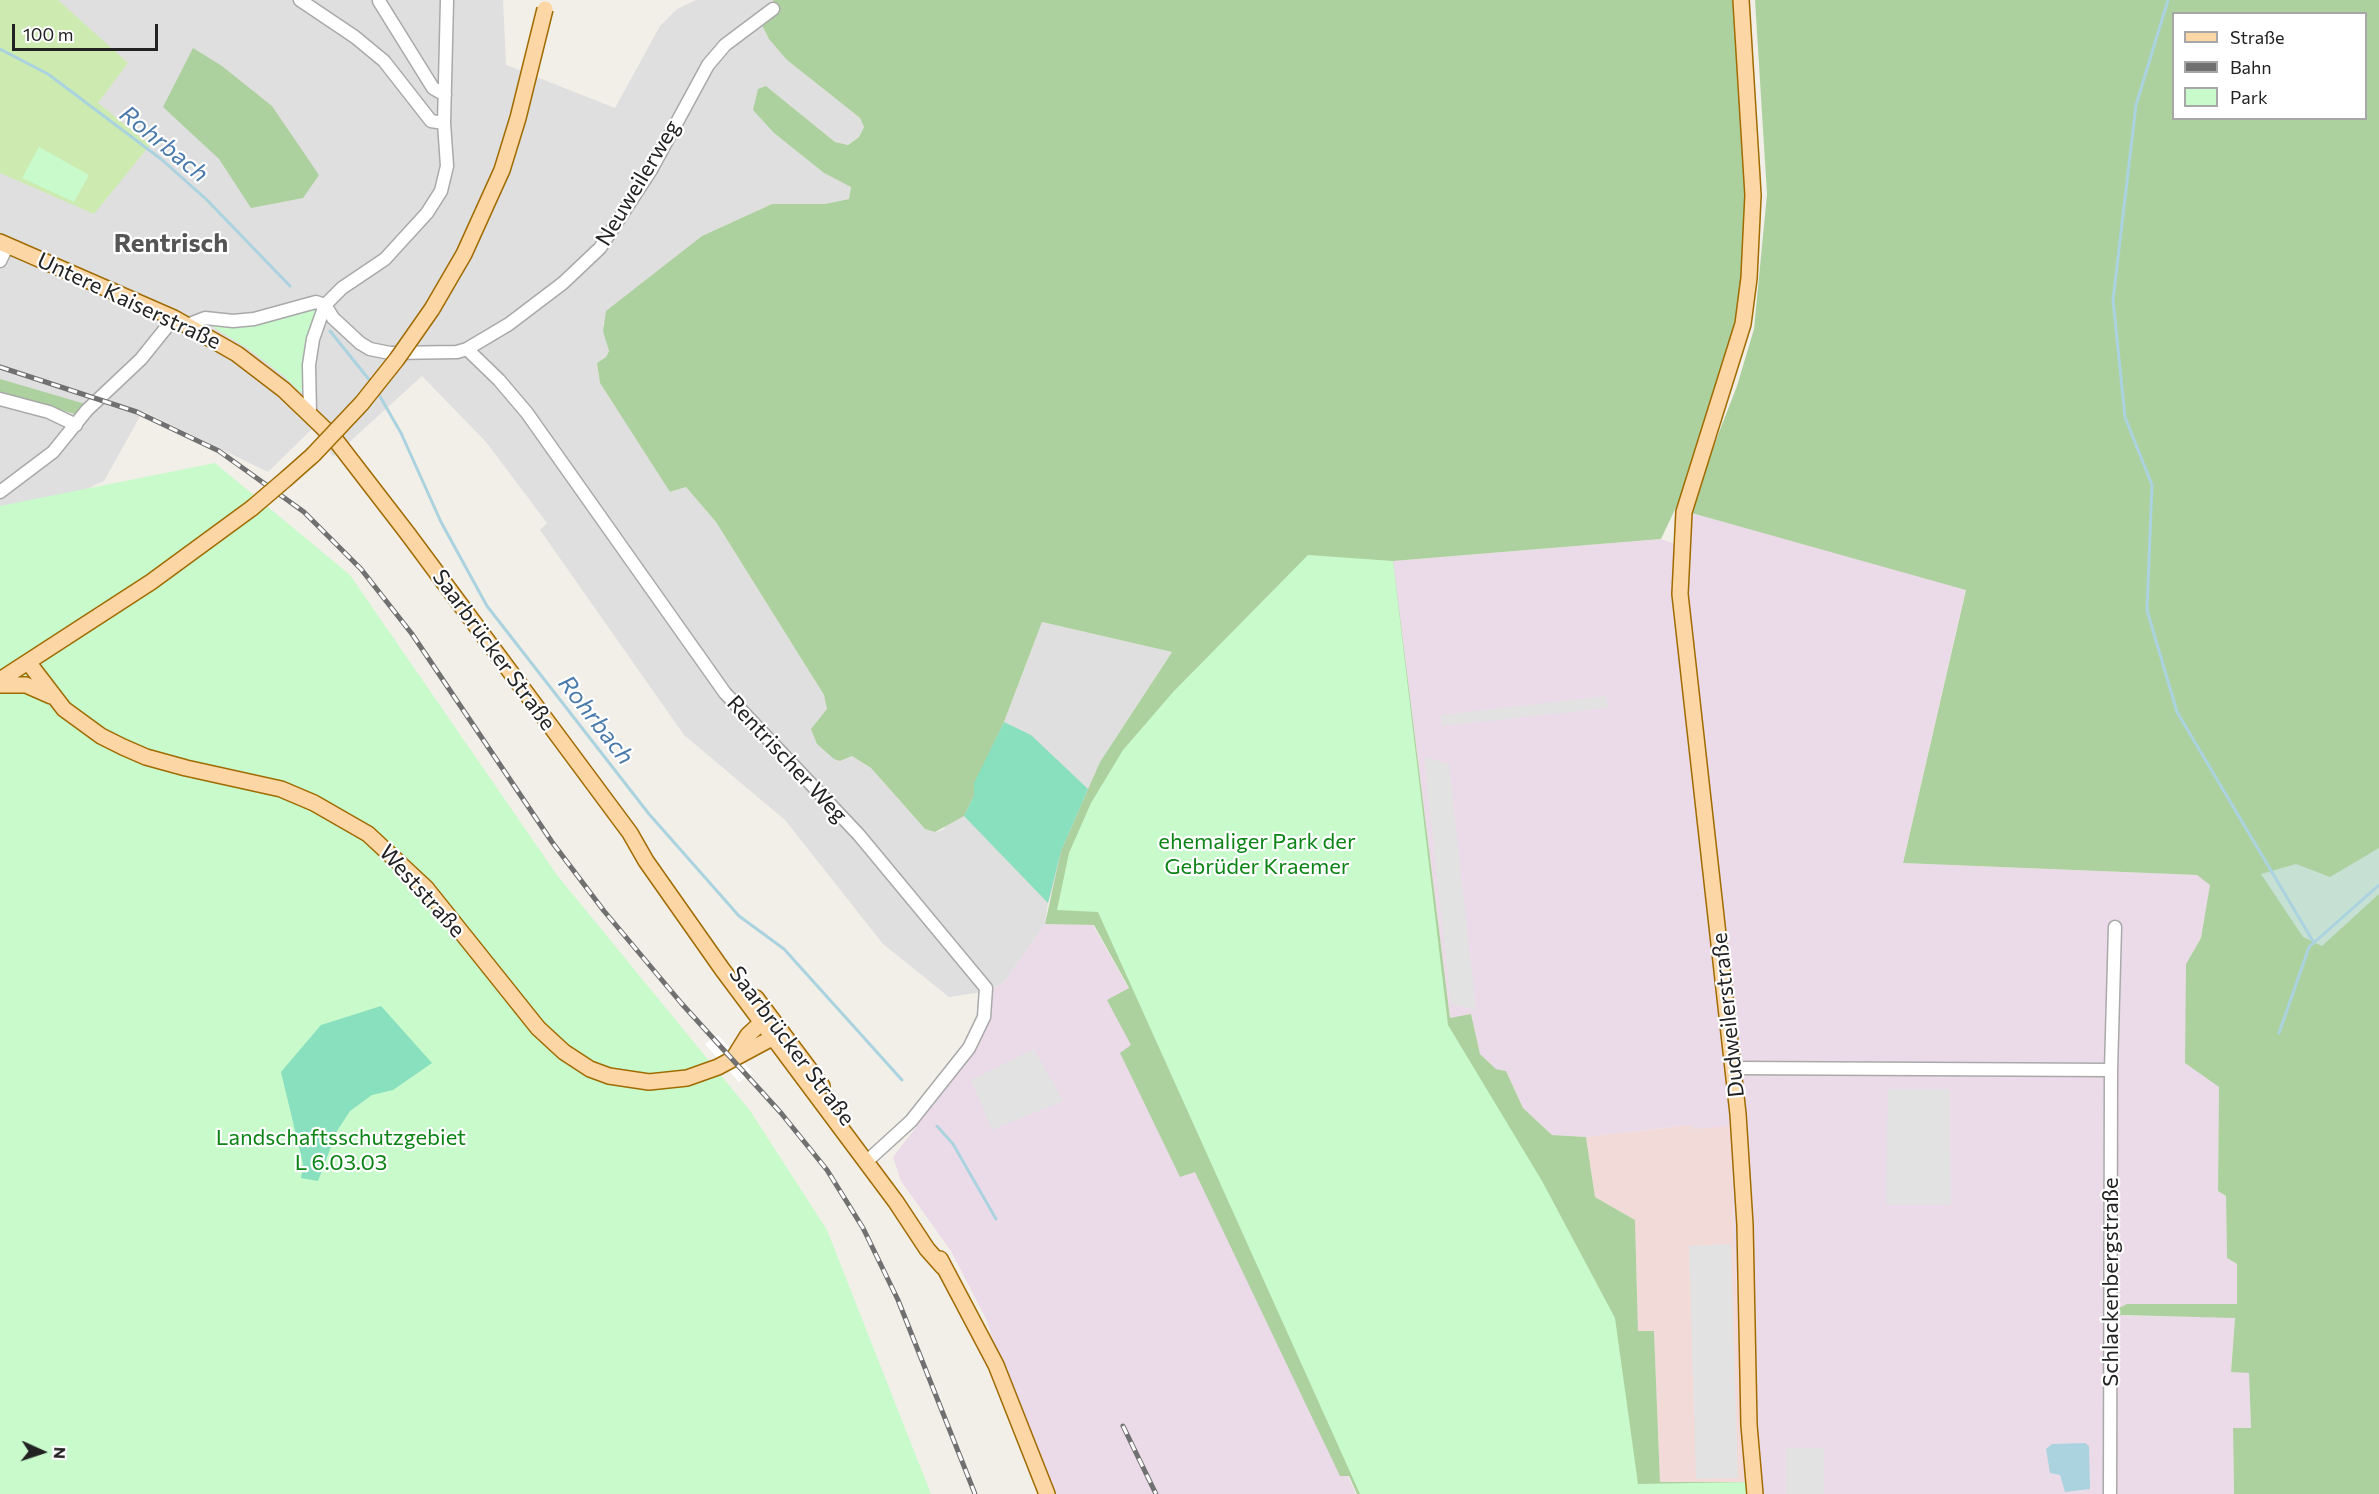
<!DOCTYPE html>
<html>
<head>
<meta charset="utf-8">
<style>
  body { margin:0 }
  #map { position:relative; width:2379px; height:1494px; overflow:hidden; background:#f2efe9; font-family:Commissioner,sans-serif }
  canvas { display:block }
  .legend { position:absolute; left:2172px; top:12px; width:195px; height:108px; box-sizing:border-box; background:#fff; border:2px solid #a7a7a7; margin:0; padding:8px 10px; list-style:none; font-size:18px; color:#222 }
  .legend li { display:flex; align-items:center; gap:12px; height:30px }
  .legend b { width:30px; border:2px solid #a7a7a7 }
  .north { position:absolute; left:12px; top:1422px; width:60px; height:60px; -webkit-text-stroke:4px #fff; paint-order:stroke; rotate:93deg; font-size:16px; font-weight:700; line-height:24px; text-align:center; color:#222 }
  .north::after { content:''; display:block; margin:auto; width:21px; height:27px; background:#222; clip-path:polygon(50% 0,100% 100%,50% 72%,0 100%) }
  .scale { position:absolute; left:12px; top:24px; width:146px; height:27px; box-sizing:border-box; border:3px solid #222; border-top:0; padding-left:8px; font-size:18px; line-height:21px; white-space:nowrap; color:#222; -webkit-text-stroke:4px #fff; paint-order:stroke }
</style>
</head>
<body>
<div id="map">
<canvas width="2379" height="1494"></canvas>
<ul class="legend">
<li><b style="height:8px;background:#fcd6a4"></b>Straße</li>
<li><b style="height:8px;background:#707070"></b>Bahn</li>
<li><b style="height:16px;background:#c8facc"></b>Park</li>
</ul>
<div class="north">N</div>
<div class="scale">100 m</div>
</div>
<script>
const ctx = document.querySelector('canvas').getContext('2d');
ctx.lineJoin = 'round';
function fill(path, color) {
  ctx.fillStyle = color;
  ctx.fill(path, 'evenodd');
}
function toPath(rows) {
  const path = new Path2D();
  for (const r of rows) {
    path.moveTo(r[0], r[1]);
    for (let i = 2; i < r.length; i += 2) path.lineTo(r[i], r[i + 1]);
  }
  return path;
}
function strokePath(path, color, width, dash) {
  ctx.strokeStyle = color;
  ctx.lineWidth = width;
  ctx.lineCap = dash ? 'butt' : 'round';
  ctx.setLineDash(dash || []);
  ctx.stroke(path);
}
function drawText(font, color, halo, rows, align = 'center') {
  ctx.font = font + ' Commissioner,sans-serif';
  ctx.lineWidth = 4.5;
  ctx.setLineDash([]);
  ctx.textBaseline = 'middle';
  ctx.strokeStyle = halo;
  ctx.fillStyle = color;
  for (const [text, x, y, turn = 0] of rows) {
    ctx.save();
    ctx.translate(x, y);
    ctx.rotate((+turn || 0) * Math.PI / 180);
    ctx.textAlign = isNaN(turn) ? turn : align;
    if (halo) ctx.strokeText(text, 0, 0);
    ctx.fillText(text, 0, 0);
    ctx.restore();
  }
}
const residential = toPath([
  [0,0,503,0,506,65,615,108,660,26,677,9,696,0,773,0,778,11,787,60,860,118,864,127,859,137,847,145,835,142,766,86,774,133,824,173,852,187,849,199,825,204,772,204,702,236,603,324,609,351,606,357,597,363,600,383,671,492,686,487,716,522,824,695,840,761,852,756,871,768,925,829,936,832,943,830,1004,722,1042,622,1172,652,1100,762,1048,903,1045,924,1005,981,990,991,949,997,883,944,785,820,684,735,540,530,547,523,486,442,422,376,333,457,312,429,268,472,143,411,104,481,80,492,0,545]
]);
const commercial = toPath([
  [1691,1125,1692,1129,1731,1125,1734,1241,1748,1482,1660,1483,1654,1331,1638,1332,1635,1220,1595,1197,1586,1137]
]);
const industrial = toPath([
  [1688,512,1966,589,1903,863,2197,875,2211,885,2201,938,2186,964,2219,1087,2218,1191,2226,1196,2227,1258,2237,1264,2237,1304,2127,1304,2119,1309,2120,1315,2128,1316,2235,1317,2231,1371,2249,1373,2251,1428,2233,1428,2234,1494,1749,1494,1734,1241,1731,1126,1692,1129,1691,1125,1586,1137,1552,1135,1523,1108,1506,1071,1496,1069,1480,1054,1471,1015,1450,1018,1393,561,1661,539,1689,549],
  [1045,924,1093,925,1129,989,1356,1494,1047,1494,1011,1403,987,1321,951,1251,901,1181,893,1157,979,1045,984,1031,990,991,1005,981]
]);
const grass = toPath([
  [0,0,58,0,128,63,98,103,150,145,94,214,0,173]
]);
const forest = toPath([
  [773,0,1736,0,1747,214,1745,280,1735,331,1680,499,1661,539,1393,561,1450,1018,1471,1014,1480,1054,1496,1069,1506,1071,1523,1108,1552,1135,1586,1137,1595,1197,1635,1220,1638,1331,1654,1331,1660,1482,1748,1482,1749,1494,1357,1494,1349,1476,1340,1476,1195,1172,1180,1177,1120,1053,1131,1045,1107,1000,1129,988,1094,925,1045,924,1061,851,1100,762,1172,652,1042,622,1004,722,975,783,974,796,964,816,935,832,925,829,871,768,852,756,840,761,834,759,817,744,811,729,827,709,824,695,716,522,686,487,670,492,600,383,597,363,606,357,609,351,603,331,606,311,702,236,772,204,825,204,849,199,851,187,824,173,774,133,753,110,758,89,766,86,835,142,848,145,859,137,864,127,860,118,787,60,769,39,762,25,778,11],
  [1755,0,2379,0,2379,1494,2234,1494,2233,1428,2251,1428,2249,1373,2231,1372,2235,1318,2119,1315,2119,1308,2127,1304,2237,1304,2237,1264,2227,1258,2226,1196,2218,1191,2219,1087,2185,1063,2186,964,2201,938,2210,885,2197,875,1903,863,1966,590,1688,512,1737,386,1754,329,1767,194],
  [2174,14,2366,14,2366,118,2174,118],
  [193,48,222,66,272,106,319,175,303,198,251,208,219,159,163,107],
  [0,379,82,403,86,405,75,414,0,393]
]);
const wetland = toPath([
  [2379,848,2379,894,2322,946,2303,937,2261,874,2296,864,2330,877]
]);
const park = toPath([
  [39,147,89,175,74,202,22,178],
  [316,309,303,362,304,391,300,392,284,376,250,350,210,325,260,324],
  [215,463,350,575,557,875,751,1112,827,1230,931,1494,0,1494,0,506],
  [1308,555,1393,561,1448,1025,1542,1181,1615,1318,1638,1484,1748,1482,1749,1494,1360,1494,1098,912,1057,910,1069,853,1091,803,1123,750,1174,691]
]);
const pitch = toPath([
  [1004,722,1031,735,1088,789,1061,851,1048,903,964,816,974,796,974,783],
  [381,1006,432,1063,393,1090,372,1095,350,1111,337,1131,318,1181,301,1178,303,1164,281,1072,321,1025]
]);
const parking = toPath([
  [1606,696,1608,708,1442,726,1441,715],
  [1424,757,1449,764,1476,1010,1451,1004],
  [1034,1049,1063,1101,992,1130,971,1080],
  [1888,1089,1950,1089,1951,1205,1886,1205],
  [1731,1244,1738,1478,1696,1479,1689,1246],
  [1786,1448,1824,1448,1824,1494,1786,1494]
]);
const water = toPath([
  [2085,1443,2089,1446,2090,1489,2065,1492,2060,1475,2050,1473,2046,1449,2052,1444]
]);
const pier = toPath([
  [718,1035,753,1073,739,1082,705,1044]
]);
const stream = toPath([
  [2168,0,2136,105,2113,300,2125,417,2152,485,2147,610,2177,712,2314,943],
  [0,49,48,74,161,159,206,199,290,286],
  [330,331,371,382],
  [378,393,401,433,441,522,487,606,649,814,739,916,784,949,902,1080],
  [2279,1033,2309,947,2379,885],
  [937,1126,953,1144,996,1219]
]);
const minor = toPath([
  [300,0,355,37,384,61,431,121,444,123],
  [379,1,433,88,445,95],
  [0,261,8,245],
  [325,305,333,318,360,343,370,349,390,353,457,352,467,349,509,324,563,283,600,248,651,170,708,65,725,45,773,9],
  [187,325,205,318,233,321,254,319,316,302,325,305],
  [467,349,499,380,527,413,725,693,859,835,986,988,984,1017,969,1048,911,1121,866,1162],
  [0,399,49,412,76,425],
  [310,414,309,365,313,339,325,305,342,288,385,259,427,213,441,191,447,166,444,123,447,0],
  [0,492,53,452,87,410,141,359,174,318],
  [1734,1068,2111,1070],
  [2110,1494,2111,1070,2115,927]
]);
const major = toPath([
  [1741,0,1753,195,1749,278,1743,324,1684,512,1680,594,1738,1114,1745,1225,1749,1425,1755,1494],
  [0,242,174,318,237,354,284,390,334,438,408,534,630,833,646,861,722,969,896,1202,927,1249,943,1267],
  [287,478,313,455],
  [28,662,64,709,101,736,123,747,146,757,186,768,281,789,314,803,368,834,426,888,538,1028,564,1052,590,1069,609,1076,649,1082,687,1078,718,1067,772,1038],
  [0,680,151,582,252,508],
  [0,685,26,685,51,696],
  [756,998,822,1086],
  [735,1056,748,1035,761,1023,771,1021],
  [940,1259,996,1365,1047,1494]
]);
const rail = toPath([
  [0,367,137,412,219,451,304,512,361,569,412,634,552,842,604,911,682,1004,781,1113,827,1170,863,1228,898,1300,975,1494],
  [1123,1426,1156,1494]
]);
const majorBridge = toPath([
  [313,455,362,403,397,359,432,309,464,254,502,170,518,118,545,9],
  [252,508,287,478]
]);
const streetNames = [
  ["Neuweilerweg",638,183,-59],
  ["Untere Kaiserstraße",129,301,25],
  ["Saarbrücker Straße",494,650,54],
  ["Rentrischer Weg",787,759,47],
  ["Weststraße",422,891,48],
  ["Dudweilerstraße",1728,1015,-96],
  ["Saarbrücker Straße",792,1046,53],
  ["Schlackenbergstraße",2111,1282,-90]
];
const parkNames = [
  ["ehemaliger Park der",1257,842],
  ["Gebrüder Kraemer",1257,867],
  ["Landschaftsschutzgebiet",341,1138],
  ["L 6.03.03",341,1163]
];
const waterNames = [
  ["Rohrbach",164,144,39],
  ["Rohrbach",596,720,52]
];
const quarterNames = [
  ["Rentrisch",171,243]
];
fill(residential, '#e0dfdf');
fill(commercial, '#f2dad9');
fill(industrial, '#ebdbe8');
fill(grass, '#cdebb0');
fill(forest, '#add19e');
fill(wetland, '#c6e0d4');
fill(park, '#c8facc');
fill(pitch, '#88e0be');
fill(parking, '#e2e2e2');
fill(water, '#aad3df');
fill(pier, '#fff');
strokePath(stream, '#aad3df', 3);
strokePath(minor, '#a9a9a9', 15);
strokePath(major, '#a06b00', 18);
strokePath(minor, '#fff', 12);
strokePath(major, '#fcd6a4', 15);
strokePath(rail, '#707070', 5);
strokePath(rail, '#fff', 3, [9]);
strokePath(majorBridge, '#a06b00', 18, []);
strokePath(majorBridge, '#fcd6a4', 15);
drawText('22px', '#222', '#fff', streetNames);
drawText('22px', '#0c8416', '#fff', parkNames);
drawText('italic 24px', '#4a7aab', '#fff', waterNames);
drawText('bold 26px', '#555', '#fff', quarterNames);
</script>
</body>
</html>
